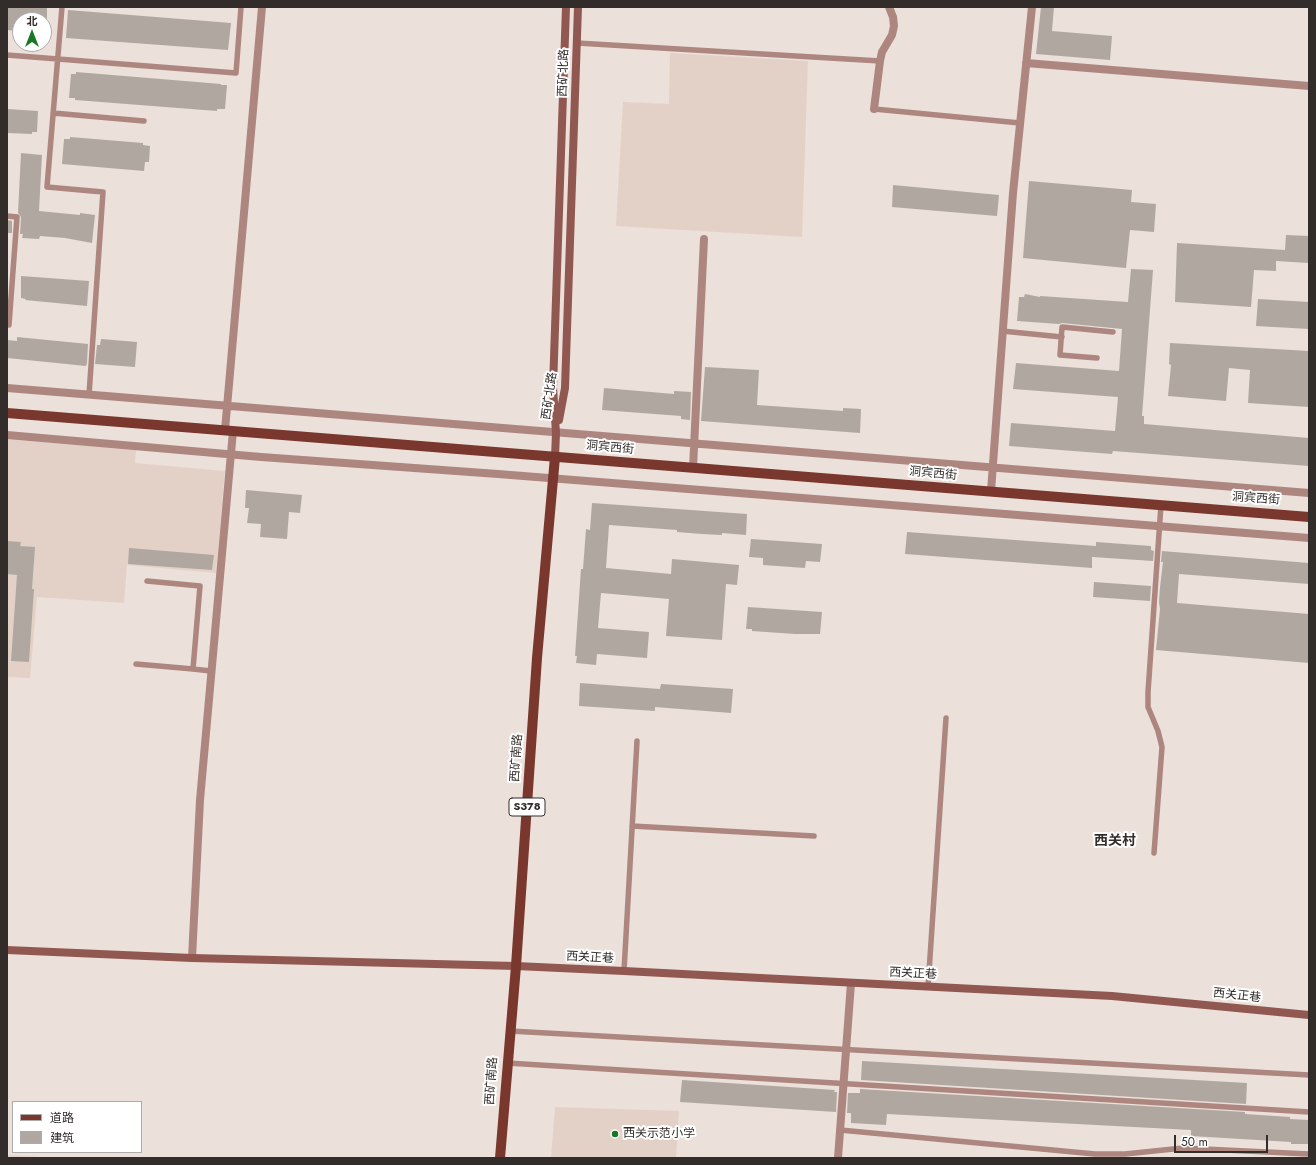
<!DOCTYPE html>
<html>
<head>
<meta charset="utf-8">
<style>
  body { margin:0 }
  #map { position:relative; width:1316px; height:1165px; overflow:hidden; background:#ece0da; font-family:Jost,"Noto Sans SC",sans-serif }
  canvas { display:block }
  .frame { position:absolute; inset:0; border:8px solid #322d2b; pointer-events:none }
  .legend { position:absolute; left:12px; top:1101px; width:130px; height:52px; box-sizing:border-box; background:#fff; border:1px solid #adabaa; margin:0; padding:5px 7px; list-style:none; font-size:12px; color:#322d2b }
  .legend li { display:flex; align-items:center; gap:8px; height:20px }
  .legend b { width:20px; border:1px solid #adabaa }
  .north { position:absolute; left:12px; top:12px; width:40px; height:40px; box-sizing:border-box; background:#fff; border:1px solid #adabaa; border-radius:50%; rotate:0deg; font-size:11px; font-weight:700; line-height:16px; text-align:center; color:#322d2b }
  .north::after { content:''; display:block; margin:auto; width:14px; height:18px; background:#1a7726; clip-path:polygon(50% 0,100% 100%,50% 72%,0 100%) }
  .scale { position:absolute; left:1174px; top:1135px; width:94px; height:18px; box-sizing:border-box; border:2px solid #322d2b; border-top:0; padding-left:5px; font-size:12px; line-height:14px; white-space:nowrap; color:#322d2b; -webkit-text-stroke:3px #fff; paint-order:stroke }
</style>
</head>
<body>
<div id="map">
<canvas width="1316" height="1165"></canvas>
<div class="frame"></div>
<ul class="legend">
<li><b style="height:5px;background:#79372e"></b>道路</li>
<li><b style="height:11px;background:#b0a8a0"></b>建筑</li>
</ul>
<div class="north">北</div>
<div class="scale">50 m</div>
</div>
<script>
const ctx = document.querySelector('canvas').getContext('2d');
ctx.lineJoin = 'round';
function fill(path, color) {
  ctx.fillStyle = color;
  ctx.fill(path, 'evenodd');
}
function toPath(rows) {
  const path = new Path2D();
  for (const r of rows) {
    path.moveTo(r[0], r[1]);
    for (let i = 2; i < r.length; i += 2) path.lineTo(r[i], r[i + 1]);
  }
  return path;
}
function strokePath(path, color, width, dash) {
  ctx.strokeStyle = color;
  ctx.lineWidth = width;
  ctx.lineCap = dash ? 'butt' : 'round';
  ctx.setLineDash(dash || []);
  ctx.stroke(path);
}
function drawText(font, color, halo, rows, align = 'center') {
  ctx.font = font + ' Jost,"Noto Sans SC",sans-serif';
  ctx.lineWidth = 4;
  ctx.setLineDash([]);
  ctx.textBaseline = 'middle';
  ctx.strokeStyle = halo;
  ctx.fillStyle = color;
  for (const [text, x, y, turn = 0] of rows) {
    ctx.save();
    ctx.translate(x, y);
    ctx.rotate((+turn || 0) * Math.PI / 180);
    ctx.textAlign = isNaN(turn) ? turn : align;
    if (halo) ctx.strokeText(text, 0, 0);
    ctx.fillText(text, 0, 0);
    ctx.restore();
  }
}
const built = toPath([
  [670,53,808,61,802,237,616,226,623,102,669,104],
  [7,439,136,450,135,463,225,471,216,573,127,565,124,603,37,597,30,678,7,677],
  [555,1107,679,1111,676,1158,551,1158],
  [7,1155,56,1158,7,1158]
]);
const building = toPath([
  [7,7,47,8,47,20,20,20,20,22,18,22,17,31,7,30],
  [1041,7,1054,7,1052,31,1112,36,1110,60,1036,54],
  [68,10,231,23,228,50,66,38],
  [76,72,221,84,221,85,227,85,225,109,217,109,217,111,75,100,75,98,69,98,71,74,76,74],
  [7,109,38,111,37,132,32,132,32,134,7,133],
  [70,137,143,143,143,145,150,146,149,162,145,162,144,171,62,164,64,139,70,139],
  [21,153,42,155,39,211,80,215,80,213,95,215,92,243,65,238,40,236,39,239,22,238,23,234,20,234,21,217,18,213],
  [1029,181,1132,190,1131,202,1156,204,1154,232,1130,230,1126,268,1023,258],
  [893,185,999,195,997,216,892,207],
  [7,220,12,221,12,233,7,233],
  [1286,235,1309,236,1309,263,1276,261,1276,271,1254,270,1251,307,1175,302,1177,243,1285,250],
  [1131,269,1153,270,1142,416,1144,416,1144,424,1309,438,1309,466,1113,451,1112,454,1009,446,1011,423,1115,431,1118,397,1013,389,1016,363,1119,371,1122,329,1062,323,1059,324,1017,321,1019,297,1024,297,1025,294,1040,297,1040,296,1128,302],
  [21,276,89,281,87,306,25,300,26,299,21,298],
  [1258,299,1309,302,1309,329,1256,326],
  [17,337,88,344,87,363,86,366,7,358,7,340,17,341],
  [101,339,137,342,135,367,95,364,97,345,100,345],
  [1170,343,1309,351,1309,407,1248,403,1250,370,1229,368,1226,401,1168,396,1171,365,1169,364],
  [705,367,759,370,757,405,843,411,843,408,861,409,860,433,701,421],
  [604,388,674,394,674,391,691,392,690,420,681,419,681,416,602,410],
  [246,490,302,495,300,513,289,512,287,539,260,537,261,524,247,523,249,508,245,508],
  [592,503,747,514,746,535,722,533,722,535,702,534,677,532,677,530,609,525,606,568,671,574,672,559,739,565,737,585,726,584,722,640,666,636,669,599,601,593,598,628,649,632,647,658,597,654,596,665,576,663,577,656,575,656,581,569,583,569,586,529,590,530],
  [907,532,1096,546,1096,542,1151,546,1151,550,1154,551,1153,561,1092,557,1092,568,905,554],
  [751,539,822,544,820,562,806,561,805,568,763,565,763,558,749,557],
  [7,541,21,542,20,546,35,547,32,589,34,589,29,662,11,661,17,575,7,574],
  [129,548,214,555,212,570,128,564],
  [1162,551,1309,563,1309,584,1179,574,1177,603,1309,614,1309,663,1156,650,1160,609,1159,602,1160,587,1163,562,1161,562],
  [1094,582,1151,586,1150,601,1093,597],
  [748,607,822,612,820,634,795,634,752,631,752,629,746,629],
  [580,683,660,689,661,684,733,689,731,713,655,707,655,711,579,706],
  [862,1061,1247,1083,1246,1104,861,1080],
  [682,1080,835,1090,834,1092,837,1092,836,1112,680,1102],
  [860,1089,1245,1112,1245,1114,1290,1117,1290,1119,1309,1120,1309,1144,1291,1144,1291,1142,1191,1136,1191,1130,887,1114,886,1125,851,1123,851,1113,847,1113,848,1093,860,1093]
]);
const lane = toPath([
  [62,7,47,187,103,192,89,395],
  [577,43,880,61],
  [7,55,236,73,241,7],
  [874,109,1020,123],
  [53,113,144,121],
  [7,216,17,217,9,325],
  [1002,331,1062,337],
  [1097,358,1060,355,1062,327,1113,332],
  [136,664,193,669,200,586,147,581],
  [193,669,211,671],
  [632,826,814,836],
  [1154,853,1162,747,1158,731,1148,707,1148,692,1161,505],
  [624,971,637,741],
  [928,987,946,718],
  [510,1031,1309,1075],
  [507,1063,1309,1112],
  [840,1130,1095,1154,1125,1154,1183,1148,1309,1154]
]);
const street = toPath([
  [1026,63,1309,86],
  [874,109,880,61,882,52,892,35,894,26,893,17,889,7],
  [7,388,1309,493],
  [225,430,262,7],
  [7,435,261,457,498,474,1309,538],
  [693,468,704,239],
  [991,491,1013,193,1032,7],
  [192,958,200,800,233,431],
  [838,1158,851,983]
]);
const secondary = toPath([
  [559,420,565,388,578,7],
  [555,457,556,433,553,387,566,7],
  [7,950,192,958,516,966,624,971,1112,996,1309,1015]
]);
const primary = toPath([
  [7,413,1309,517],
  [500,1158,516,966,537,658,555,457]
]);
const markers = [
  [615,1134,4,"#1a7726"]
];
const shields = [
  [527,807,36]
];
const shieldNames = [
  ["S378",527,807]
];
const streetNames = [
  ["西矿北路",564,73,-88],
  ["西矿北路",550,396,-82],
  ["洞宾西街",610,448,5],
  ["洞宾西街",933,474,5],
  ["洞宾西街",1256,499,4],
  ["西矿南路",517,758,-86],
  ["西关正巷",590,958,3],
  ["西关正巷",913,974,3],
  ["西关正巷",1237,996,6],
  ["西矿南路",492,1081,-86]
];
const poiNames = [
  ["西关示范小学",623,1134]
];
const quarterNames = [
  ["西关村",1115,842]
];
fill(built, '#e3d1c8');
fill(building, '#b0a8a0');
strokePath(lane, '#ad867f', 5.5);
strokePath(street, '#ad867f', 8);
strokePath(secondary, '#905850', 8);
strokePath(primary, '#79372e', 10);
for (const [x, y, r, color] of markers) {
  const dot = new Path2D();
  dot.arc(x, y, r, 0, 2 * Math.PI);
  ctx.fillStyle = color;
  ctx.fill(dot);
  strokePath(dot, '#fff', 1.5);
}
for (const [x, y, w] of shields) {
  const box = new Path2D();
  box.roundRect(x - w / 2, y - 9, w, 18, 3);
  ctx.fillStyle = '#fff';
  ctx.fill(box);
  strokePath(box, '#322d2b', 1);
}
drawText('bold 11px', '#322d2b', null, shieldNames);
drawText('12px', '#322d2b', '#fff', streetNames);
drawText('12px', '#322d2b', '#fff', poiNames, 'left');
drawText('bold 14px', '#322d2b', '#fff', quarterNames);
</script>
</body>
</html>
